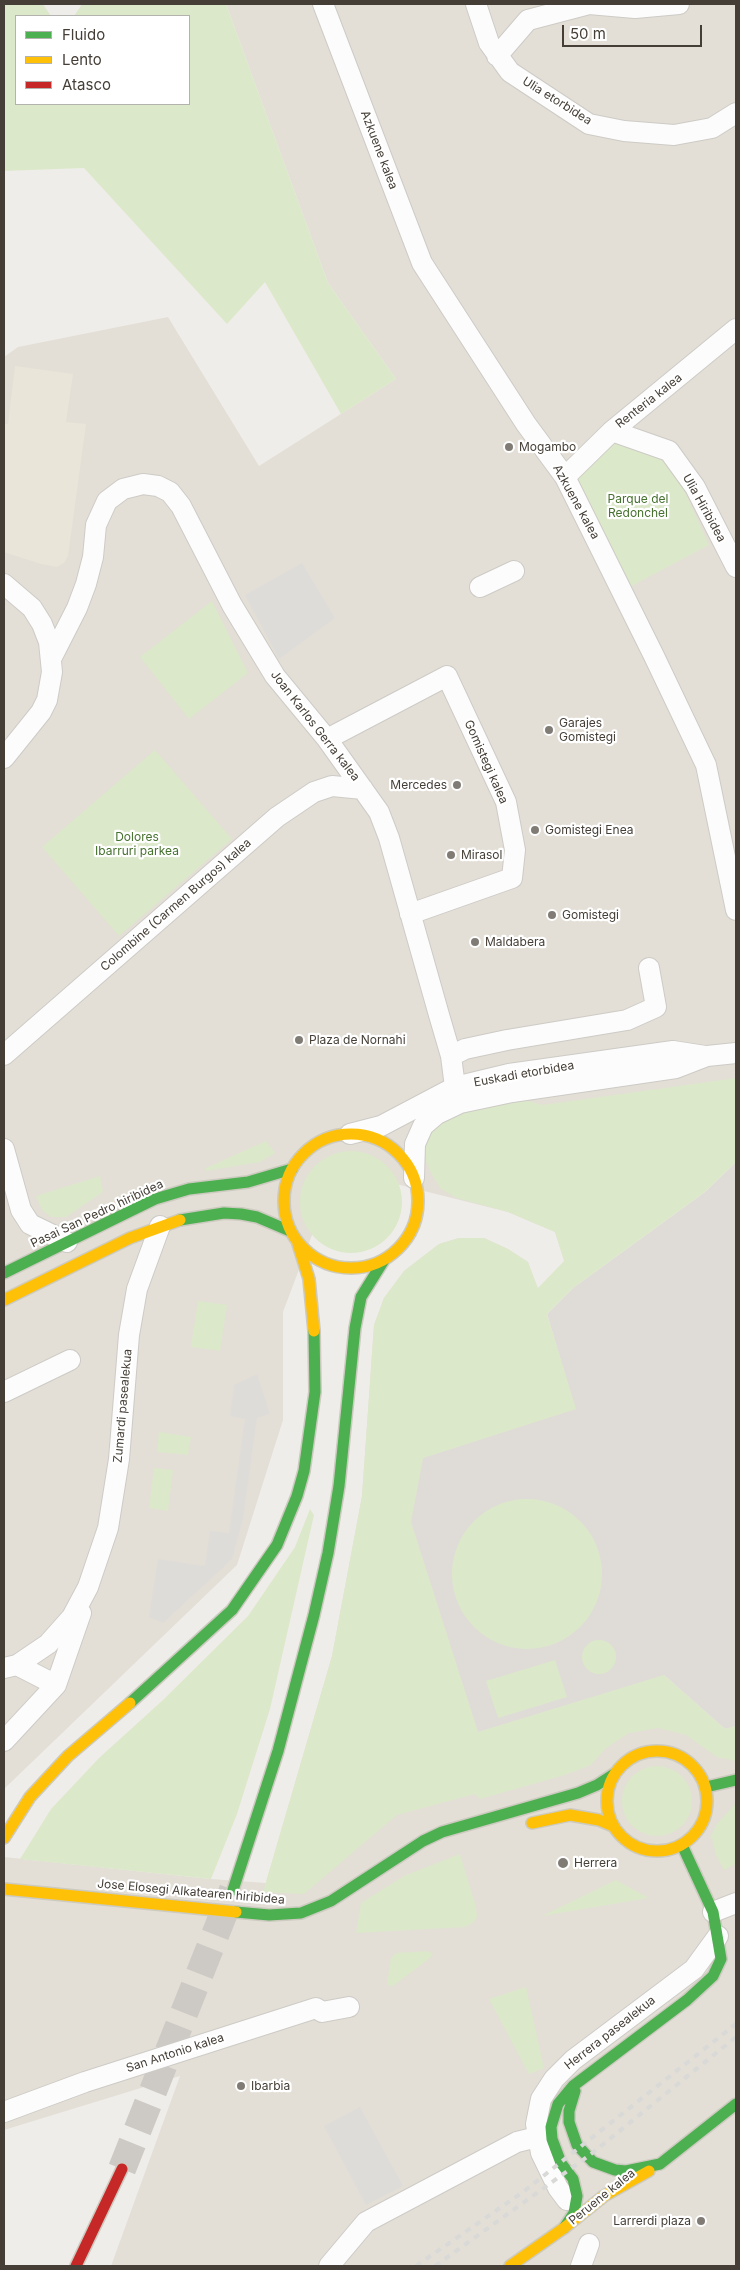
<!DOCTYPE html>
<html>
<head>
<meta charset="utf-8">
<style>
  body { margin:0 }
  #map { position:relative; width:740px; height:2270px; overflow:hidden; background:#efede9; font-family:Inter,sans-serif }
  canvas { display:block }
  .frame { position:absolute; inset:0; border:5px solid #443e36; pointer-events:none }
  .legend { position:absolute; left:15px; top:15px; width:175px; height:90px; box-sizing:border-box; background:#fff; border:1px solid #b4b2af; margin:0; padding:6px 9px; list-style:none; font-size:15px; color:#443e36 }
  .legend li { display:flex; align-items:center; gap:10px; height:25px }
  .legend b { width:25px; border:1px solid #b4b2af }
  .scale { position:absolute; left:562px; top:25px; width:140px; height:22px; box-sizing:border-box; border:2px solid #443e36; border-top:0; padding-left:6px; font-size:15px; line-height:18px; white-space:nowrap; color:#443e36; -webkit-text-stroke:4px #fff; paint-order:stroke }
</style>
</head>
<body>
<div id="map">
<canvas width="740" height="2270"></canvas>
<div class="frame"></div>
<ul class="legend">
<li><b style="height:6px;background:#4caf50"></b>Fluido</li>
<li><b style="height:6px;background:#ffc107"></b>Lento</li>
<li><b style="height:6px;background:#c62828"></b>Atasco</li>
</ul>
<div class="scale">50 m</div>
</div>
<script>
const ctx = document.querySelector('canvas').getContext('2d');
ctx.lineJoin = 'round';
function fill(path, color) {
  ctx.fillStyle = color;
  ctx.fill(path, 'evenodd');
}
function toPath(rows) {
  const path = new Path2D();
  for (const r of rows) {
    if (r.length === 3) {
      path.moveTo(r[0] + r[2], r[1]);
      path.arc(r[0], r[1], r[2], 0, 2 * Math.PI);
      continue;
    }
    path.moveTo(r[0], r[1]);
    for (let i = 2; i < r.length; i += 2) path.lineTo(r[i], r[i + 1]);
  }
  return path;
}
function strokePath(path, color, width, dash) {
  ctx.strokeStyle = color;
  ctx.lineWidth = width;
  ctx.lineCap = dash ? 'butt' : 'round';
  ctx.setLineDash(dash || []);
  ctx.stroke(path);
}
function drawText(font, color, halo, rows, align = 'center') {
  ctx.font = font + ' Inter,sans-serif';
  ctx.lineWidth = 4.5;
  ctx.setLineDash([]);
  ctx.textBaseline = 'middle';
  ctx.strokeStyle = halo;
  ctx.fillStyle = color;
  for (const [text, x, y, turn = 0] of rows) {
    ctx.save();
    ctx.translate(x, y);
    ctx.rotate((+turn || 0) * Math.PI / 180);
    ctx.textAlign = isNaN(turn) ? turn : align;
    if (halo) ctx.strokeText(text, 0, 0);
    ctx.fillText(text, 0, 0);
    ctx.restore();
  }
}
const residential = toPath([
  [226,4,736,4,736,1162,573,1288,555,1232,508,1212,364,1176,324,1203,283,1312,283,1420,237,1565,4,1789,4,357,18,347,168,317,259,466,396,379,328,283],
  [459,1238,484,1238,508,1249,528,1262,664,1675,725,1729,736,1726,736,2266,111,2266,180,2076,4,2130,4,1857,211,1879,266,1883,332,1656,362,1496,374,1325,384,1298,404,1271,439,1244]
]);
const industrial = toPath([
  [736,1162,736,1726,725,1729,664,1675,478,1732,411,1522,423,1458,575,1409,547,1314,573,1288,705,1192]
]);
const education = toPath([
  [15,366,73,374,66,422,86,424,68,556,64,563,57,567,41,564,4,552,4,424,8,424]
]);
const green = toPath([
  [4,4,43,4,51,16,16,16,16,104,189,104,189,16,74,16,82,4,226,4,328,283,396,379,341,414,265,282,227,324,84,168,4,171],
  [613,436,662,455,680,481,709,545,626,589,571,478],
  [212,601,248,673,189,719,140,657],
  [155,750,232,839,119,936,42,847],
  [736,1078,736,1162,705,1192,573,1288,547,1314,576,1409,423,1458,411,1522,478,1732,664,1675,725,1729,736,1726,736,1761,717,1757,686,1735,658,1728,629,1733,606,1748,591,1765,565,1775,480,1799,475,1794,397,1815,304,1894,263,1892,332,1656,362,1496,374,1325,384,1298,404,1271,439,1244,459,1238,484,1238,508,1249,528,1262,538,1288,564,1261,555,1232,508,1212,457,1198,441,1189,431,1173,426,1161,426,1143,434,1126,449,1114,517,1098,543,1105],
  [266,1141,275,1153,260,1162,206,1171,206,1168],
  [351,1202,51],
  [100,1176,103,1192,66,1217,51,1217,42,1210,36,1196],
  [198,1301,227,1305,220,1351,191,1347],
  [159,1432,191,1437,188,1455,157,1452],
  [154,1468,173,1470,168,1511,149,1508],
  [527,1574,75],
  [310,1509,314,1515,270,1709,237,1814,211,1879,20,1859,51,1809,99,1758,163,1700,248,1616,295,1547],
  [599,1657,17],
  [555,1660,567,1697,498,1718,486,1681],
  [657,1801,35],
  [736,1803,736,1864,724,1870,716,1855,712,1838,710,1839,716,1825],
  [460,1854,476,1907,477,1917,473,1923,465,1927,356,1933,361,1903,404,1876],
  [616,1880,649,1898,542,1916],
  [428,1951,433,1954,430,1958,393,1986,387,1985,391,1958,396,1953],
  [526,1987,544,2068,529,2074,489,1999]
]);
const parking = toPath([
  [302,563,335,618,279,659,245,595],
  [257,1374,270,1414,257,1418,243,1519,232,1559,163,1623,149,1617,158,1559,205,1566,210,1531,229,1533,245,1419,230,1416,234,1385],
  [360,2107,403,2186,366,2205,324,2126]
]);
const highwayTunnel = toPath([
  [122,2169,233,1890]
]);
const street = toPath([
  [323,4,422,263,526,424,565,477,654,656,706,765,736,910],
  [476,4,489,43,510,72,589,124,624,131,674,135,712,128,736,113],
  [497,56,528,20,589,4,635,8,679,4],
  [612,431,669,451,695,487,736,567],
  [565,477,612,431,736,329],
  [4,584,32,608,42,624,49,642,52,672,47,700,41,712,4,758],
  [480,587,514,571],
  [52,657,77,608,86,584,93,557,96,525,107,501,123,489,143,484,158,486,170,492,181,506,232,605,275,676,327,739,379,812,389,838,439,1015,451,1056,455,1087],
  [327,739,447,676,506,802,515,850,512,878,410,914],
  [4,1055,277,817,314,792,332,786,363,789],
  [451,1056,465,1049,507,1040,627,1020,656,1007,649,968],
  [350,1134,381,1126,455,1087,509,1074,673,1051,705,1056],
  [4,1149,21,1210,30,1224,67,1242],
  [414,1178,415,1144,423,1126,437,1114,460,1103,512,1092,676,1068,707,1056,736,1053],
  [4,1392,70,1360],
  [17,1665,56,1685,81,1613],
  [4,1668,17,1665,48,1644,72,1617,88,1587,108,1528,119,1459,129,1335,137,1289,160,1226],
  [4,1741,56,1685],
  [713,1912,736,1903],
  [4,2112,85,2082,316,2008,322,2012,349,2007],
  [567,2200,558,2188,541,2153,536,2124,541,2099,554,2079,573,2060,694,1969,718,1936],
  [329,2266,366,2222,517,2142,537,2137],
  [581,2266,589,2244]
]);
const fast = toPath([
  [180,1220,224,1213,241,1214,257,1217,290,1231],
  [4,1273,155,1199,189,1189,248,1182,292,1169],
  [130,1703,232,1610,277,1545,297,1496,304,1471,315,1392,314,1331],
  [706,1787,736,1780],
  [233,1890,278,1751,314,1615,328,1553,339,1486,355,1328,361,1297,384,1260],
  [236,1912,269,1915,301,1913,331,1901,423,1841,442,1832,578,1793,597,1785,614,1774],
  [575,2091,569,2111,569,2122,577,2145,593,2162,615,2170,626,2171,660,2164,736,2104],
  [564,2228,574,2213,577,2196,573,2179,561,2163,552,2139,551,2127,558,2104,573,2086,687,2000,713,1976,721,1959,713,1912,682,1845]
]);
const slow = toPath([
  [351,1201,67],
  [298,1244,309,1279,314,1331],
  [4,1300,130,1238,180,1220],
  [657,1801,50],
  [532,1823,570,1815,599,1820,613,1826],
  [4,1838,30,1797,68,1756,130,1703],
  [4,1889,236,1912],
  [510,2266,564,2228,604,2196,649,2171]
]);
const jam = toPath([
  [76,2266,122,2169]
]);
const rail = toPath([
  [416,2266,523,2192,736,2024],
  [435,2266,591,2154,736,2037]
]);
const markers = [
  [509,447,5,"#807b75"],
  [549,730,5,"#807b75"],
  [457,785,5,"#807b75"],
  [535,830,5,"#807b75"],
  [451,855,5,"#807b75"],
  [552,915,5,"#807b75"],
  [475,942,5,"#807b75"],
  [299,1040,5,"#807b75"],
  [563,1863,6,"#807b75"],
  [241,2086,5,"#807b75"],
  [701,2221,5,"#807b75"]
];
const streetNames = [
  ["Ulia etorbidea",557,101,32],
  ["Azkuene kalea",379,150,69],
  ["Renteria kalea",649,401,-38],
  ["Azkuene kalea",576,502,61],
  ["Ulia Hiribidea",704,508,61],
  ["Joan Karlos Gerra kalea",315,726,52],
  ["Gomistegi kalea",486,762,66],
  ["Colombine (Carmen Burgos) kalea",176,905,-41],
  ["Euskadi etorbidea",524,1074,-10],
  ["Pasai San Pedro hiribidea",97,1214,-25],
  ["Zumardi pasealekua",123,1406,-85],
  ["Jose Elosegi Alkatearen hiribidea",191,1892,5],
  ["Herrera pasealekua",610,2033,-38],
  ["San Antonio kalea",175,2053,-18],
  ["Peruene kalea",602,2197,-39]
];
const poiNames = [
  ["Mogambo",519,447],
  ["Garajes",559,723],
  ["Gomistegi",559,737],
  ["Mercedes",447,785,"right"],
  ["Gomistegi Enea",545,830],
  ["Mirasol",461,855],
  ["Gomistegi",562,915],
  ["Maldabera",485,942],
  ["Plaza de Nornahi",309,1040],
  ["Herrera",574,1863],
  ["Ibarbia",251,2086],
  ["Larrerdi plaza",691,2221,"right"]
];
const parkNames = [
  ["Parque del",638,499],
  ["Redonchel",638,513],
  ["Dolores",137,837],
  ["Ibarruri parkea",137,851]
];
fill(residential, '#e3dfd6');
fill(industrial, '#dfdcd7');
fill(education, '#e9e5d9');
fill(green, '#dce8ca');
fill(parking, '#dedcd9');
strokePath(highwayTunnel, '#cdcac5', 28, [28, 14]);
strokePath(street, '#cdcbc6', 22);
strokePath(fast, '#cdcac0', 14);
strokePath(slow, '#cdcac0', 14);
strokePath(jam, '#cdcac0', 14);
strokePath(street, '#fdfcfc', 20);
strokePath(fast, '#4caf50', 11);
strokePath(slow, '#ffc107', 11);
strokePath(jam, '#c62828', 11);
strokePath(rail, '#d9d9d8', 4, [6, 6]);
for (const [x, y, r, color] of markers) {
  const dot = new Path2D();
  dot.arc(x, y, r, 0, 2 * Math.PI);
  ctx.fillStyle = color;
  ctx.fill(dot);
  strokePath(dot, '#fff', 2);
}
drawText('12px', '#443e36', '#fff', streetNames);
drawText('12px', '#443e36', '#fff', poiNames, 'left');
drawText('12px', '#46712e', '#fff', parkNames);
</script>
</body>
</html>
